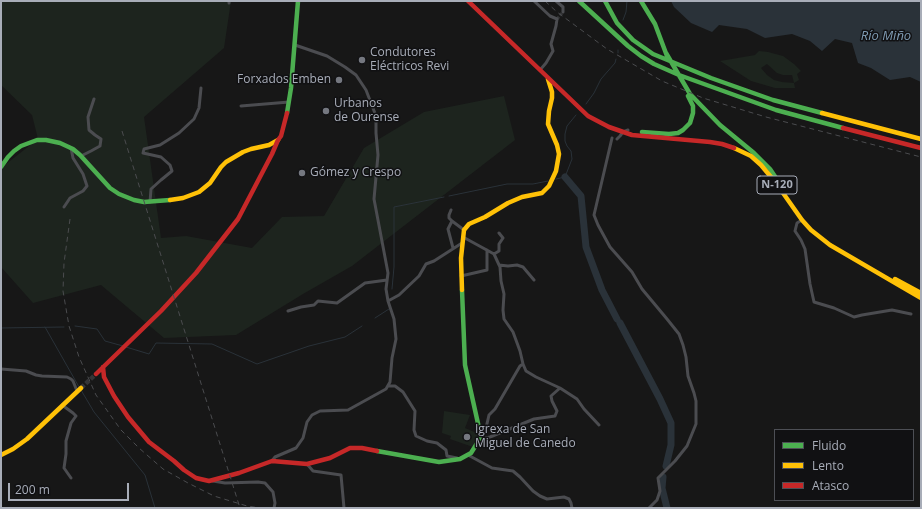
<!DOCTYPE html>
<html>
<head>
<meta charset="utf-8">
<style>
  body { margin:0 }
  #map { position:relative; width:922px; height:509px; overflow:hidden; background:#171717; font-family:"Open Sans",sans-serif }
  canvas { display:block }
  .frame { position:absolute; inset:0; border:2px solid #a8adb8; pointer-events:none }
  .legend { position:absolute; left:774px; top:429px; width:140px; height:72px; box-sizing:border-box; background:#111113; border:1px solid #4d4f55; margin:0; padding:5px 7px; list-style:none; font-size:12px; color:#a8adb8 }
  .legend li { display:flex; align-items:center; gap:8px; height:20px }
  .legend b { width:20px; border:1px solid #4d4f55 }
  .scale { position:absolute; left:8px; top:483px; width:121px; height:18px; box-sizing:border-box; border:2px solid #a8adb8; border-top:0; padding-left:5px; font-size:12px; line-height:14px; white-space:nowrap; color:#a8adb8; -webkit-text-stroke:3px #111113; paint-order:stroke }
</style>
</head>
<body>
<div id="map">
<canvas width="922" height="509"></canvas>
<div class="frame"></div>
<ul class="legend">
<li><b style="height:5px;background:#4caf50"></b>Fluido</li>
<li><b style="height:5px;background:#ffc107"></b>Lento</li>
<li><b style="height:5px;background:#c62828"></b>Atasco</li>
</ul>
<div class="scale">200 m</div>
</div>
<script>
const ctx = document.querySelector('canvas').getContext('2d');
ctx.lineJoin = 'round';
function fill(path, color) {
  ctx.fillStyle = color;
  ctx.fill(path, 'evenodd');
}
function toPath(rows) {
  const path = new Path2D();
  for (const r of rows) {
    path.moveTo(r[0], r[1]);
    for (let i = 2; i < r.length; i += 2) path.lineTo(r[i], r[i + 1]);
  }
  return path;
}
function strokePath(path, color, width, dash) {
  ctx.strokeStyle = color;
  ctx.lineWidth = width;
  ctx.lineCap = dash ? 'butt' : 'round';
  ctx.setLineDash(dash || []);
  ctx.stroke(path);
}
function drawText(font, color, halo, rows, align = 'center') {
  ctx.font = font + ' "Open Sans",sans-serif';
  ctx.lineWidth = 3;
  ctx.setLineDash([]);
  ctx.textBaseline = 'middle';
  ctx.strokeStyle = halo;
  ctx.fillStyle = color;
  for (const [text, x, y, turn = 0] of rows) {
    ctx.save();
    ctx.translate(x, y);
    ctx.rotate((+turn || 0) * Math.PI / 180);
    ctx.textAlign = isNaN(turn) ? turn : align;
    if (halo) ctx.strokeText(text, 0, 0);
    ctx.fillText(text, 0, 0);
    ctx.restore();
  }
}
const green = toPath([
  [1,1,231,1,224,48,144,117,161,238,186,236,252,248,282,217,324,216,364,148,424,112,504,96,515,140,352,266,303,294,236,335,164,338,101,285,33,303,1,267,1,168,38,139,32,115,1,85],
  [759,51,768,52,783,56,794,64,801,71,797,74,799,80,794,83,795,88,775,88,751,81,720,61,755,55],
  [767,64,777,73,783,75,792,75,794,83,782,82,774,80,767,75,761,68],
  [444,411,470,415,465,428,479,434,473,447,450,439,451,436,442,433]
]);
const water = toPath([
  [671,1,921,1,921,82,910,77,890,80,871,68,858,63,852,43,835,39,822,51,810,41,792,34,765,38,747,29,719,25,712,32,691,23,674,7]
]);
const stream = toPath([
  [623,20,626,12,627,1],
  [618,53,618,50],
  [586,104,594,93,601,79,615,63,616,59],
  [556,179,565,177,572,159,571,151,567,146,565,141,565,134,567,126,576,115],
  [449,196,507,184,533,184,548,181],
  [392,289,394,267,394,207,444,197],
  [375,318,389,309],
  [75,326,97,329,105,341,123,346],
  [45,327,79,387],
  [1,328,64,327],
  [126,347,149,354,156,343,212,344,257,364,309,346,345,337,362,326],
  [81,390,94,412,145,475,155,508]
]);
const river = toPath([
  [565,177,581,196,586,247,602,290,617,319],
  [620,323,660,399,671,423,671,445,666,466],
  [663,477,662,488,667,508]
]);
const streetTunnel = toPath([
  [557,19,563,12]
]);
const secondaryTunnel = toPath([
  [81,388,96,374]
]);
const street = toPath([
  [534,1,550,16,557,19,556,26,551,44,553,51,546,63,540,70],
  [556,1,563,7,563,12],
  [229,3,229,1],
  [241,106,289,102],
  [612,138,594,215,598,225,610,247,632,272,642,289,667,319,679,334,683,345,686,357,688,376,694,393,696,401,696,424,687,446,675,461,658,478,660,491,657,500,649,508],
  [617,139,620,136,623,132,628,130],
  [81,156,91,151,100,146,101,139,95,135,89,130,88,117,94,99],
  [150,202,151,189,161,180,172,171,170,165,161,157,143,153,144,149,160,145,179,133,194,119,199,108,201,88],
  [64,207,70,198,83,191,87,186,83,174,73,158,71,148],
  [451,210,449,215,449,218,452,221,464,230],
  [802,220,797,223,795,231,801,240,805,249,810,284,814,302,834,308,854,317,862,315,892,310,911,314],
  [452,221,448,229,453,248],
  [463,237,494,254,500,267,501,281,504,294,503,310,504,319,513,332,520,351,523,364,526,371,536,377,560,388,577,399,584,409,599,425],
  [494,254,499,251,499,244,503,238,499,233],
  [499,265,508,266,517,265,523,267,534,280],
  [461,276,487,270,487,250],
  [388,301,399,295,419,276,426,264,434,261,462,243],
  [288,311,301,307,314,305,318,301,337,303,365,283,387,280],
  [1,369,26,371,36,375,42,376,67,377,71,379,73,381,77,391],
  [388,386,395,386,403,392,415,411,414,430,416,436,427,441,437,443,446,450,447,456,457,458],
  [62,405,73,413,76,416,71,423,66,441,66,454,64,468,71,478],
  [480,431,486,428,489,415,495,409,520,366,523,364],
  [479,440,490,437,534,419,555,416,557,411,552,401,551,396,560,388],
  [468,455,492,468,513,471,520,477,533,491,540,496,547,499,564,497,569,499,571,503,572,508],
  [272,461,275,457,296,448,303,438,307,422,312,415,320,411,348,410,386,389,390,382,392,358,396,339,394,319,388,301,386,289,388,273,374,199,378,155,376,133,376,116,366,90,356,75,345,67,327,56,295,45],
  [307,464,313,471,341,475,344,508],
  [213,481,225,483,258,482,265,483,273,492,275,503,274,508]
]);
const fast = toPath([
  [579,1,628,46,641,56,654,64,679,75,776,110,843,128],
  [605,1,617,23,633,40,653,54,711,78,773,100,822,113],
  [641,1,655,24,667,56],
  [666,53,690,94,720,125,754,153,770,169,776,178],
  [287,113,291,88,298,1],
  [642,132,669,134,678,133,683,130,690,123,693,113,693,106,688,96],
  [1,167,8,157,14,151,21,146,37,140,46,140,60,143,73,149,80,155,110,188,119,194,134,200,144,202,170,200],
  [377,451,439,462,460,459,471,453,481,437,465,365,462,290]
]);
const slow = toPath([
  [548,79,552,92,552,98],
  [822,113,921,139],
  [734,148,751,156,761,165,776,183,802,220,811,230,830,245,921,298],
  [170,200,183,198,199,192,210,183,221,167,226,162,243,152,251,149,269,145,278,140],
  [895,279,921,293],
  [462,290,461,258,464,230,469,224,485,217,508,203,522,197,542,193,549,186,556,171,559,154,557,145,548,124,549,111,552,98],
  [1,455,13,449,27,439,81,388]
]);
const jam = toPath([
  [468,1,588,116,609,127,632,135,710,142,722,144,734,148],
  [843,128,921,148],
  [103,367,104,377,114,396,128,417,149,442,174,461,184,470,196,478,209,481,239,473,272,461,307,464,330,458,350,448,362,448,377,451],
  [96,374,161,311,196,273,238,219,272,154,278,140,281,136,287,113]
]);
const rail = toPath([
  [545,1,557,12,607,49,662,81,703,98,766,117,921,157],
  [122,131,240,508],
  [70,219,64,263,63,291,69,326,79,357,96,395,121,430,139,448,163,469,188,483,214,496,247,506,260,508]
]);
const markers = [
  [362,60,4,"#757880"],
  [339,80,4,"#757880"],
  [326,111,4,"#757880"],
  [302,173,4,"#757880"],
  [467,437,4,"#757880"]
];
const shields = [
  [777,185,40]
];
const shieldNames = [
  ["N-120",777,185]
];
const poiNames = [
  ["Condutores",370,53],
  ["Eléctricos Revi",370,67],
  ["Forxados Emben",331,80,"right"],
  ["Urbanos",334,104],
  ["de Ourense",334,118],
  ["Gómez y Crespo",310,173],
  ["Igrexa de San",475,430],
  ["Miguel de Canedo",475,444]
];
const waterNames = [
  ["Río Miño",886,36]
];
fill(green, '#1d241e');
fill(water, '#2a3239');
strokePath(stream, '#2a3239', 1);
strokePath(river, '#2a3239', 7);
strokePath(streetTunnel, '#343537', 3, [3, 1.5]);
strokePath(secondaryTunnel, '#343537', 4.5, [4.5, 2]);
strokePath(street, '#4b4c50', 3);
strokePath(fast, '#4caf50', 4.5);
strokePath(slow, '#ffc107', 4.5);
strokePath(jam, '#c62828', 4.5);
strokePath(rail, '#4b4c4f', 1, [5, 4]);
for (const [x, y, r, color] of markers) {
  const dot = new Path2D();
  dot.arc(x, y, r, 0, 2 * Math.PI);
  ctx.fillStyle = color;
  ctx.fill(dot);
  strokePath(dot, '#111113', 1.5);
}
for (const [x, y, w] of shields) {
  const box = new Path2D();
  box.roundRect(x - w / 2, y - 9, w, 18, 3);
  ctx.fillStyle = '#111113';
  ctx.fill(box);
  strokePath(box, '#a8adb8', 1);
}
drawText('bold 11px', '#a8adb8', null, shieldNames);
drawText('12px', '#a8adb8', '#111113', poiNames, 'left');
drawText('italic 13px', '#7f9bb3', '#111113', waterNames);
</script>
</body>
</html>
